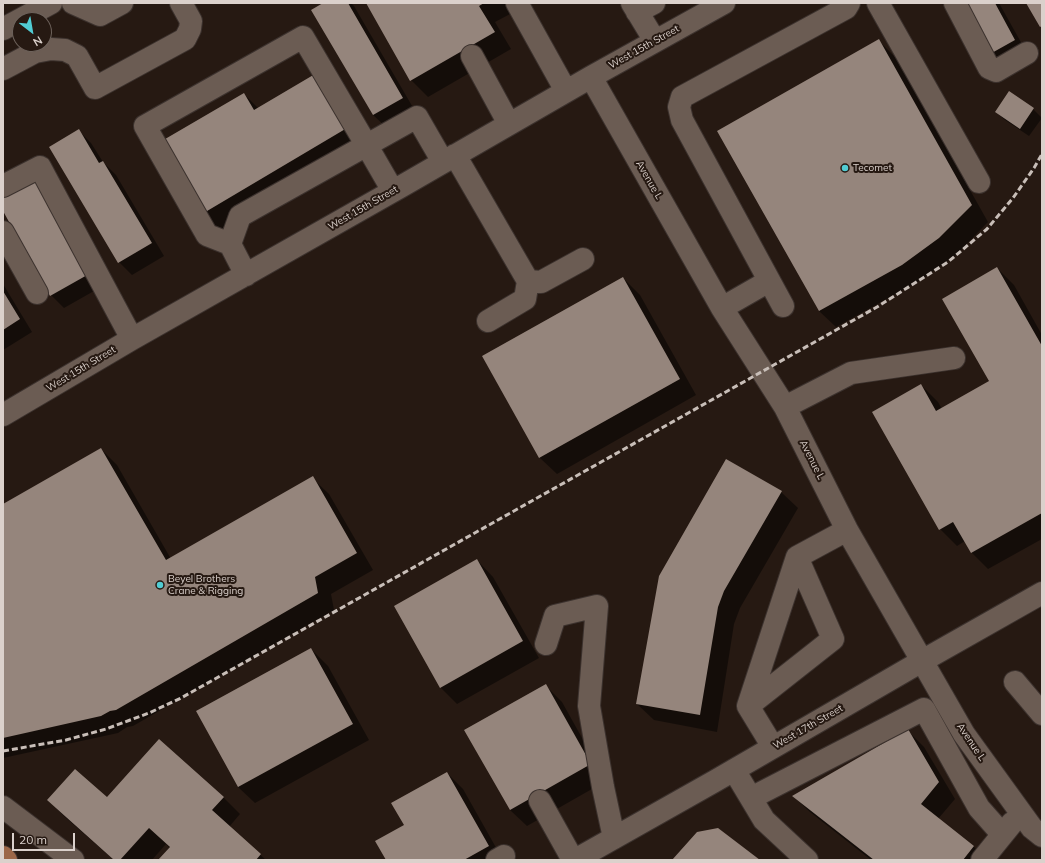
<!DOCTYPE html>
<html>
<head>
<meta charset="utf-8">
<style>
  body { margin:0 }
  #map { position:relative; width:1045px; height:863px; overflow:hidden; background:#261912; font-family:Mulish,sans-serif }
  canvas { display:block }
  .frame { position:absolute; inset:0; border:4px solid #dbd1cc; pointer-events:none }
  .north { position:absolute; left:12px; top:12px; width:40px; height:40px; box-sizing:border-box; background:#261912; border:1px solid #6e635c; border-radius:50%; rotate:149deg; font-size:11px; font-weight:700; line-height:16px; text-align:center; color:#dbd1cc }
  .north::after { content:''; display:block; margin:auto; width:14px; height:18px; background:#51ccd3; clip-path:polygon(50% 0,100% 100%,50% 72%,0 100%) }
  .scale { position:absolute; left:12px; top:833px; width:63px; height:18px; box-sizing:border-box; border:2px solid #dbd1cc; border-top:0; padding-left:5px; font-size:12px; line-height:14px; white-space:nowrap; color:#dbd1cc; -webkit-text-stroke:3px #261912; paint-order:stroke }
</style>
</head>
<body>
<div id="map">
<canvas width="1045" height="863"></canvas>
<div class="frame"></div>
<div class="north">N</div>
<div class="scale">20 m</div>
</div>
<script>
const ctx = document.querySelector('canvas').getContext('2d');
ctx.lineJoin = 'round';
function fill(path, color) {
  ctx.fillStyle = color;
  ctx.fill(path, 'evenodd');
}
function toPath(rows) {
  const path = new Path2D();
  for (const r of rows) {
    path.moveTo(r[0], r[1]);
    for (let i = 2; i < r.length; i += 2) path.lineTo(r[i], r[i + 1]);
  }
  return path;
}
function strokePath(path, color, width, dash) {
  ctx.strokeStyle = color;
  ctx.lineWidth = width;
  ctx.lineCap = dash ? 'butt' : 'round';
  ctx.setLineDash(dash || []);
  ctx.stroke(path);
}
function drawText(font, color, halo, rows, align = 'center') {
  ctx.font = font + ' Mulish,sans-serif';
  ctx.lineWidth = 4;
  ctx.setLineDash([]);
  ctx.textBaseline = 'middle';
  ctx.strokeStyle = halo;
  ctx.fillStyle = color;
  for (const [text, x, y, turn = 0] of rows) {
    ctx.save();
    ctx.translate(x, y);
    ctx.rotate((+turn || 0) * Math.PI / 180);
    ctx.textAlign = isNaN(turn) ? turn : align;
    if (halo) ctx.strokeText(text, 0, 0);
    ctx.fillText(text, 0, 0);
    ctx.restore();
  }
}
const shadow = toPath([
  [325,3,351,3,354,6,415,111,386,127,373,115],
  [367,3,507,3,512,13,495,22,511,49,428,97,411,80],
  [963,3,999,3,1027,53,1003,66,991,53],
  [878,40,895,57,988,222,956,255,919,281,836,327,819,311],
  [315,75,363,145,219,230,202,213,244,94,259,109],
  [1010,93,1033,109,1042,118,1029,136,1005,120,996,112],
  [78,130,91,143,103,162,116,175,164,256,132,275,119,262],
  [3,209,101,287,64,308,51,295],
  [997,268,1014,285,1042,335,1042,539,988,569,972,553,965,541,957,546,940,529,921,385,938,402,942,409,990,381],
  [623,278,640,295,696,395,557,474,540,458,484,356],
  [3,284,32,332,3,350],
  [101,449,117,465,171,559,312,478,329,494,373,570,331,594,334,610,133,726,127,727,118,733,3,758,3,505],
  [781,492,798,508,740,608,734,624,717,732,654,720,637,704],
  [477,560,493,577,539,658,457,704,440,687],
  [311,649,328,666,369,740,255,803,238,787],
  [545,685,562,702,606,781,527,826,510,810],
  [907,730,924,747,955,799,938,819,974,847,987,860,871,860,810,812,793,796],
  [447,773,463,789,503,860,387,860,405,826],
  [223,797,240,814,229,827,266,860,160,860,170,848,166,844,152,860,114,860,65,817,48,800]
]);
const building = toPath([
  [323,3,348,3,403,98,373,115,311,10],
  [366,3,484,3,479,6,495,32,410,81],
  [962,3,995,3,1015,40,990,54],
  [1026,3,1042,3,1042,26,1040,27],
  [879,39,972,205,939,238,902,265,819,311,717,131],
  [315,74,347,128,202,214,160,142,244,93,254,110],
  [1009,91,1034,108,1020,129,995,112],
  [79,129,99,163,103,161,152,243,118,263,49,147],
  [34,175,89,274,50,296,3,211,3,192],
  [997,267,1042,346,1042,513,971,553,953,522,939,530,872,412,921,384,936,411,989,381,942,299],
  [623,277,680,379,539,458,482,356],
  [3,291,20,319,3,330],
  [101,448,166,560,313,476,357,553,315,577,318,593,116,710,110,711,101,716,3,738,3,504],
  [726,459,782,491,724,591,718,607,700,715,636,704,659,576],
  [477,559,523,641,440,688,394,606],
  [311,648,353,724,238,787,196,711],
  [546,684,591,764,510,810,464,730],
  [908,729,939,782,921,804,974,846,963,860,874,860,792,796],
  [159,739,224,797,212,810,261,854,256,860,158,860,170,847,149,828,120,860,114,860,47,800,75,769,107,797],
  [447,772,489,846,464,860,386,860,375,841,404,825,391,803],
  [718,828,760,860,672,860,697,832]
]);
const minor = toPath([
  [73,3,100,15,122,3],
  [517,3,566,91],
  [632,3,655,41],
  [878,3,979,182],
  [955,3,989,68,996,71,1027,53],
  [637,12,654,3],
  [3,29,51,3],
  [472,56,509,124],
  [3,69,35,52,51,49,65,50,77,56,95,88,185,39,190,29,191,21,181,3],
  [591,77,722,308,785,407,847,530,964,734,1032,828,1042,836],
  [455,155,528,281,525,299,488,321],
  [3,186,40,167,132,339],
  [3,232,37,293],
  [230,244,207,235,145,126,303,37,367,146,393,191],
  [246,275,230,244,240,216,417,117,443,162],
  [528,281,541,282,583,259],
  [783,306,682,120,679,107,682,97,846,8,849,3],
  [722,308,769,281],
  [785,407,851,373,954,358],
  [3,415,132,339,402,186,591,77,724,3],
  [546,644,555,616,597,606,589,706,603,787,614,838],
  [1015,682,1042,714],
  [748,706,833,639,797,557],
  [773,747,748,706,797,557,847,530],
  [734,770,764,820,807,860],
  [751,798,924,709,979,808,1002,834],
  [540,801,573,860],
  [3,807,73,860],
  [497,860,504,856],
  [575,860,715,781,922,661,1042,593],
  [982,860,1012,823]
]);
const major = toPath([
  [3,857,6,860]
]);
const rail = toPath([
  [3,751,66,740,106,729,149,713,181,698,877,307,948,262,987,229,1013,198,1034,168,1042,154]
]);
const markers = [
  [845,168,4,"#51ccd3"],
  [160,585,4,"#51ccd3"]
];
const streetNames = [
  ["West 15th Street",644,47,-29],
  ["Avenue L",649,180,60],
  ["West 15th Street",363,208,-30],
  ["West 15th Street",81,369,-31],
  ["Avenue L",812,460,63],
  ["West 17th Street",808,727,-30],
  ["Avenue L",971,742,56]
];
const poiNames = [
  ["Tecomet",853,168],
  ["Beyel Brothers",168,579],
  ["Crane & Rigging",168,591]
];
fill(shadow, '#0007');
fill(building, '#95857c');
strokePath(minor, '#3c322e', 24);
strokePath(major, '#3c322e', 24);
strokePath(minor, '#6b5c53', 22);
strokePath(major, '#9c6748', 22);
strokePath(rail, '#c8beb8', 3, [6, 3]);
for (const [x, y, r, color] of markers) {
  const dot = new Path2D();
  dot.arc(x, y, r, 0, 2 * Math.PI);
  ctx.fillStyle = color;
  ctx.fill(dot);
  strokePath(dot, '#261912', 1.5);
}
drawText('10px', '#dbd1cc', '#261912', streetNames);
drawText('10px', '#dbd1cc', '#261912', poiNames, 'left');
</script>
</body>
</html>
